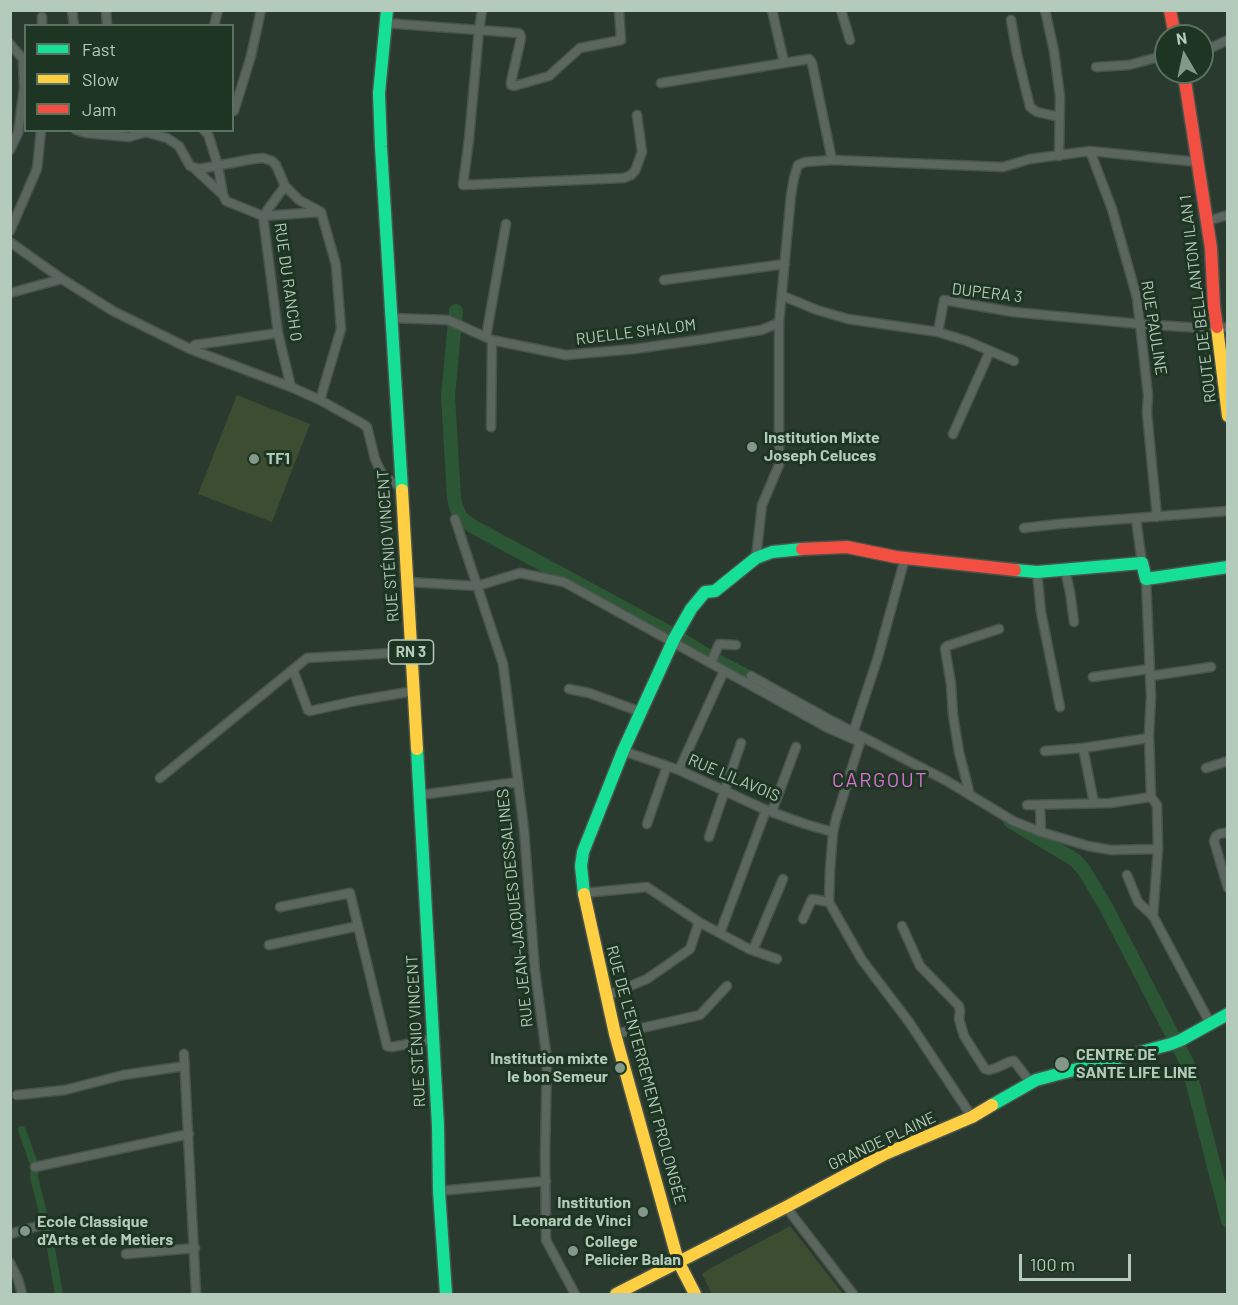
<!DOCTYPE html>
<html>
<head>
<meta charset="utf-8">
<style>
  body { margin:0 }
  #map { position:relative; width:1238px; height:1305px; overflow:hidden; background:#2a3a2e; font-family:Barlow,sans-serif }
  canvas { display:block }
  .frame { position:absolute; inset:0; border:12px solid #b4caba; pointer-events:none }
  .legend { position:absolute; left:24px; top:24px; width:210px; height:108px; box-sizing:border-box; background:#1d3522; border:2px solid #59715f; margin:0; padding:8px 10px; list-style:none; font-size:18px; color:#b4caba }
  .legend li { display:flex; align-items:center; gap:12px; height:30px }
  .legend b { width:30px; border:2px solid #59715f }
  .north { position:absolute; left:1154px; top:24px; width:60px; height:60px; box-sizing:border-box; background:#1d3522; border:2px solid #59715f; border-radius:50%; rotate:351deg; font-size:16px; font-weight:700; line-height:24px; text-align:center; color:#b4caba }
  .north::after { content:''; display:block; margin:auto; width:21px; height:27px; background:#849889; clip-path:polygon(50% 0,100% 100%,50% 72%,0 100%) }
  .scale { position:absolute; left:1019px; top:1254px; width:112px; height:27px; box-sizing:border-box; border:3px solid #b4caba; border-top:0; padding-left:8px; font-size:18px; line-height:21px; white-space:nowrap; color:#b4caba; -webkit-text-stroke:4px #1d3522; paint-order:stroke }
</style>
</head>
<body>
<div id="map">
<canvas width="1238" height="1305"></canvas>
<div class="frame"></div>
<ul class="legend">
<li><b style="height:8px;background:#16e098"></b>Fast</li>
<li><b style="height:8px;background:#ffcf43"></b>Slow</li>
<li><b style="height:8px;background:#f24e42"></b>Jam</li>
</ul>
<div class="north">N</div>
<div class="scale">100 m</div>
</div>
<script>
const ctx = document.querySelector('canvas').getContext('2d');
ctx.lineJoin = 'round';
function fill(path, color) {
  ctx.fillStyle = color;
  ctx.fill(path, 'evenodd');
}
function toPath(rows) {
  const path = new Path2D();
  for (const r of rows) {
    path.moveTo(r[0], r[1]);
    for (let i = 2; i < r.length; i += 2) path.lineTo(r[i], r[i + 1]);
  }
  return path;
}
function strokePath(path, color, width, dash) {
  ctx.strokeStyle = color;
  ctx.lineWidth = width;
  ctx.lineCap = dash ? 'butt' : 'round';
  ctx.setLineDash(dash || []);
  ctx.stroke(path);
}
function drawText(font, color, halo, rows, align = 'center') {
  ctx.font = font + ' Barlow,sans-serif';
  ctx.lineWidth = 6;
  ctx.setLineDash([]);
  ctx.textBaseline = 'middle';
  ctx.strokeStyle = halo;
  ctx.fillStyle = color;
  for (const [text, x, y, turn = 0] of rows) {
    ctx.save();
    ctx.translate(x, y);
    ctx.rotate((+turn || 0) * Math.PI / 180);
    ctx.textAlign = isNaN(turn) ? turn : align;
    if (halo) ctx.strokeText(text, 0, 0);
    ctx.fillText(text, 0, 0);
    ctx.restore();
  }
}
const green = toPath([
  [237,395,310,424,272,522,198,494],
  [790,1226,843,1294,712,1294,702,1274,709,1269]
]);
const canal = toPath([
  [22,1130,35,1167,34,1177,49,1237,59,1294]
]);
const river = toPath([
  [456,311,448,396,454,498,456,507,461,518,472,526,677,637,713,659,762,684],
  [1010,821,1075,860,1084,870,1106,907,1188,1065,1228,1221]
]);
const street = toPath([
  [72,10,74,26],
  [106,10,107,26],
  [482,10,479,30,469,139,463,185,624,178,631,175,635,171,642,152,637,115],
  [772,10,784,62],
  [841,10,850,40],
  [1045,10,1054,51,1060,97,1059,156],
  [42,17,42,26],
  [1011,20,1017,54,1030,107,1037,112,1059,117],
  [385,23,518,33,520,34,521,38,511,82,511,85,514,86,549,76,580,48,621,40,619,10],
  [214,26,218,10],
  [10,44,23,59,24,88,18,133,10,150],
  [1202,52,1228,40],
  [1096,67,1129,65,1155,58,1166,57],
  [661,83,809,59,812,63,832,160],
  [234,111,251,56,261,10],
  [76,130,86,133,129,137,149,131],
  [204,130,208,134,218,166,223,195,226,201,263,216,285,186],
  [145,132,167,138,179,146,190,166,199,169,253,159,263,158,272,161,276,165,285,186,299,200,321,212],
  [1090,151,1112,209,1137,298,1148,395,1147,413,1157,517],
  [195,169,223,195],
  [1207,221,1228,215],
  [10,231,37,169,41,130],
  [10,242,62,279,113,311,190,349,291,387,320,400,363,424,367,427,375,459,380,470,386,478,401,487],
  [664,280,785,264],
  [10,293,62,279],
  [783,296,817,310,848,319,938,332,944,300,1013,312,1140,324,1217,329,1228,327],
  [391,318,448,320,492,340,566,355,634,349,705,339,761,330,779,323],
  [938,332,967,341,1014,361],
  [486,337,506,224],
  [190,349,195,345,278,333],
  [291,387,278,333,263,216,321,212,336,265,341,329,320,400],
  [491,427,492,340],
  [953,434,990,351],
  [455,519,503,664,524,829,535,971,547,1060,545,1153,546,1240,575,1294],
  [1136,519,1142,563],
  [1024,528,1058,524,1228,511],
  [756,558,762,505,779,465,779,323,791,195,794,178,798,165,805,162,832,160,1003,167,1030,159,1090,151,1197,162],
  [1065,570,1070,592,1074,622],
  [1037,572,1041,612,1060,707],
  [1146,579,1151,697,1149,733,1151,797,1157,805,1158,849,1153,916,1210,1023],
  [408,582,477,586,520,573,564,582,828,728,860,742,836,819,833,832,830,870,829,902,862,960,909,1022,972,1117],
  [711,663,719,644,736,645],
  [293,670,308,710,310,711,355,701,414,691],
  [751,676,832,721,947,781,1013,821,1041,832,1088,846,1111,850,1158,849],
  [1150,676,1211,667],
  [1093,677,1149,669],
  [569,689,589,693,641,712],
  [852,736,878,657,905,558],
  [1083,748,1094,803],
  [623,751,679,770,766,810,805,824,833,832],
  [1045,751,1083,748,1149,738],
  [1206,768,1228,761],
  [679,770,724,671],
  [160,778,307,658,411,652],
  [420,795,518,782],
  [970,795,959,752,953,715,951,684,945,648,947,646,999,629],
  [1027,805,1110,803,1151,797],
  [1040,805,1041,832],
  [772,811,796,747],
  [647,824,667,766],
  [1228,832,1219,834,1216,836,1214,841,1228,888],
  [709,837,741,743],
  [1127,875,1138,902,1153,916],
  [584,893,647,887,699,922,749,949,777,959],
  [280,907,350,893,387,1046,392,1047,433,1039],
  [803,919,812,899,829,902],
  [902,926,920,966,959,1006,960,1011,959,1019,964,1036,985,1069,989,1070,996,1068,1009,1062,1014,1061,1031,1083],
  [720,933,766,810],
  [269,945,358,926],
  [753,950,783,879],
  [606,996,647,979,690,949,699,922],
  [615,1034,700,1015,727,986],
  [184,1054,196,1294],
  [17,1095,65,1090,123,1075,185,1066],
  [35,1167,189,1134],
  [439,1191,546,1181],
  [786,1207,853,1294],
  [10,1234,41,1225],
  [126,1254,195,1248],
  [10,1263,18,1279,22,1294]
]);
const fast = toPath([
  [387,10,379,93,381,147,402,490],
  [1015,570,1037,572,1142,563,1146,579,1228,567],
  [417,749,438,1126,439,1191,446,1294],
  [584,894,581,866,583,852,623,751,674,639,691,609,705,592,715,591,756,558,772,552,802,549],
  [992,1105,1036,1080,1171,1044,1181,1040,1228,1014]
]);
const slow = toPath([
  [1217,327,1228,416],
  [402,490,417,749],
  [584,894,615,1034,678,1261,695,1294],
  [616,1294,786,1207,885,1154,972,1117,992,1105]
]);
const jam = toPath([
  [1170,10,1175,36],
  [1182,72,1185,81,1211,248,1214,307,1217,327],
  [802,549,847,547,896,557,1015,570]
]);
const markers = [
  [752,447,6,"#849889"],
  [254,459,6,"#849889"],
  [1062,1064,8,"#849889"],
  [620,1068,6,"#849889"],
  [643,1212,6,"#849889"],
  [25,1231,6,"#849889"],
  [573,1251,6,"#849889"]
];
const shields = [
  [411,652,45]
];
const shieldNames = [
  ["RN 3",411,652]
];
const streetNames = [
  ["RUE DU RANCH 0",288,282,82],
  ["DUPERA 3",987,293,7],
  ["ROUTE DE BELLANTON ILAN 1",1198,299,-97],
  ["RUE PAULINE",1154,328,81],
  ["RUELLE SHALOM",636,332,-7],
  ["RUE STÉNIO VINCENT",388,546,-94],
  ["RUE LILAVOIS",734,778,23],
  ["RUE JEAN-JACQUES DESSALINES",515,908,-96],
  ["RUE STÉNIO VINCENT",416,1031,-93],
  ["RUE DE L'ENTERREMENT PROLONGÉE",646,1075,75],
  ["GRANDE PLAINE",882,1141,-25]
];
const poiNames = [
  ["Institution Mixte",764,438],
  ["Joseph Celuces",764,456],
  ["TF1",266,459],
  ["CENTRE DE",1076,1055],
  ["SANTE LIFE LINE",1076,1073],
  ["Institution mixte",608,1059,"right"],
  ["le bon Semeur",608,1077,"right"],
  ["Institution",631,1203,"right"],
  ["Leonard de Vinci",631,1221,"right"],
  ["Ecole Classique",37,1222],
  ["d'Arts et de Metiers",37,1240],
  ["College",585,1242],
  ["Pelicier Balan",585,1260]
];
const quarterNames = [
  ["CARGOUT",880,780]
];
fill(green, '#3d4d31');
strokePath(canal, '#2c5735', 8);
strokePath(river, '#2c5735', 14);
strokePath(street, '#48544b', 11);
strokePath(fast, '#48544b', 15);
strokePath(slow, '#48544b', 15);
strokePath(jam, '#48544b', 15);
strokePath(street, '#5b675e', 8);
strokePath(fast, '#16e098', 12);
strokePath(slow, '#ffcf43', 12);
strokePath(jam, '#f24e42', 12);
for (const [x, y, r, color] of markers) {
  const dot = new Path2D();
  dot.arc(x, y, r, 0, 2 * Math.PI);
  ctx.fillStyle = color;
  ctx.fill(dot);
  strokePath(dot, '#1d3522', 2);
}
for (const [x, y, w] of shields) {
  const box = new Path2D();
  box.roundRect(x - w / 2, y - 12, w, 24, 4.5);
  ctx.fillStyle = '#1d3522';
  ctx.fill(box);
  strokePath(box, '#b4caba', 1.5);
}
drawText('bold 15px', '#b4caba', null, shieldNames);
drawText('16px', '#b4caba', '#1d3522', streetNames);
drawText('bold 16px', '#b4caba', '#1d3522', poiNames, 'left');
ctx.letterSpacing = '1.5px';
drawText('20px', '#dd71d5', '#1d3522', quarterNames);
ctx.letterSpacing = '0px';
</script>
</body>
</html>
